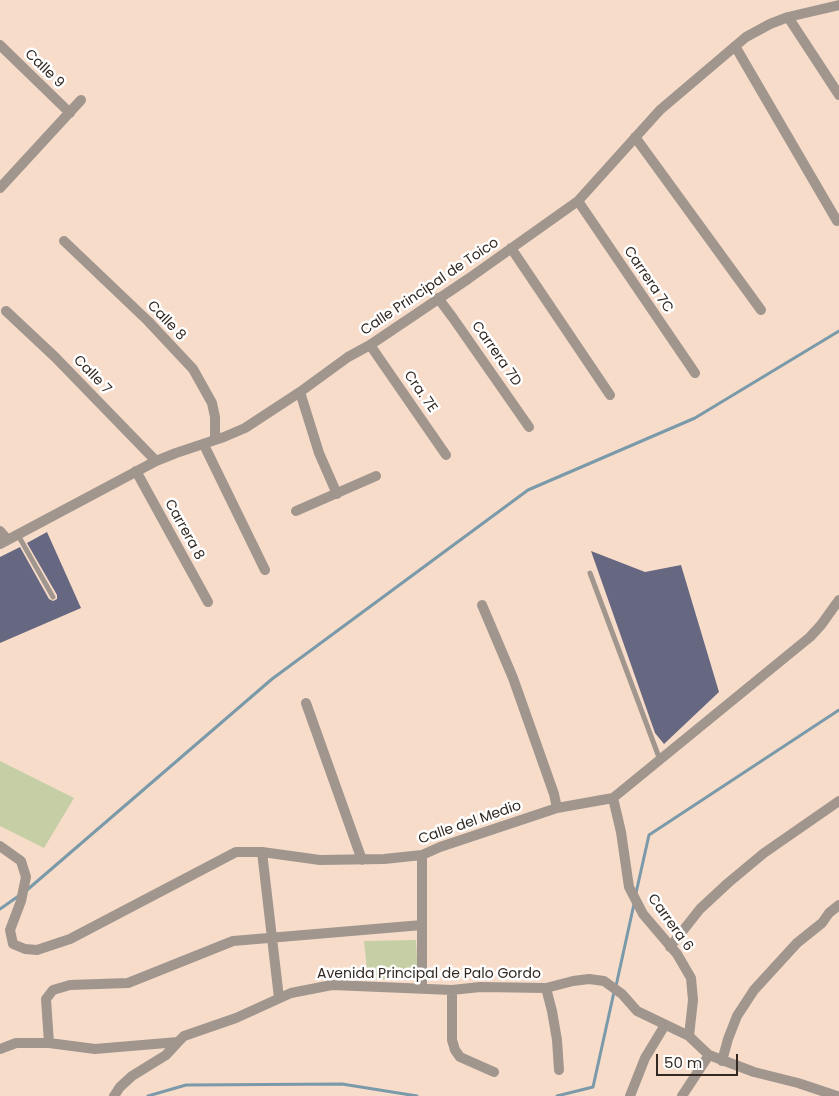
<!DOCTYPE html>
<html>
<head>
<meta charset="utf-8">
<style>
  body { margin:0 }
  #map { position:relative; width:839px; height:1096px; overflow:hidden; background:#f7dcca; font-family:Poppins,sans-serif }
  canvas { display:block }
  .scale { position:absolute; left:656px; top:1054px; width:82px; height:22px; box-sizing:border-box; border:2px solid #332922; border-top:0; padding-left:6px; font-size:15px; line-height:18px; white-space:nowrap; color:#332922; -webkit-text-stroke:4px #fff; paint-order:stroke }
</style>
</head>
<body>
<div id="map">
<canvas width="839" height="1096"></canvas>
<div class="scale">50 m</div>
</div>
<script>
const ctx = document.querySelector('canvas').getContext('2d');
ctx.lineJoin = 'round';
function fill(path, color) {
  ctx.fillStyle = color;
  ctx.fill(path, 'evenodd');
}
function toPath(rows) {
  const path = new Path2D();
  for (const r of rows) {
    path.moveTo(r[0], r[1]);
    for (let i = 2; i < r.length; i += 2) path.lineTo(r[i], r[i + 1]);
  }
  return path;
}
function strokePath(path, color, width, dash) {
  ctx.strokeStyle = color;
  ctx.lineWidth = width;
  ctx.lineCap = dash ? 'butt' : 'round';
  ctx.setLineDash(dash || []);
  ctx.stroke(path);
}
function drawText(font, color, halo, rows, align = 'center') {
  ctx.font = font + ' Poppins,sans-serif';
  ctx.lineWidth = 5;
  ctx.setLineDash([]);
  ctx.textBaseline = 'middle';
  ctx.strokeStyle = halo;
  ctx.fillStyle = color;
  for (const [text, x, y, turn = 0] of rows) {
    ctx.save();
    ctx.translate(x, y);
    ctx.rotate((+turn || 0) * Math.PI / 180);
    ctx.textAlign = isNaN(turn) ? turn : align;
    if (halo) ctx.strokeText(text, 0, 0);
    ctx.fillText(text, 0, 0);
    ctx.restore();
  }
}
const green = toPath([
  [0,761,74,798,44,848,0,826],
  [416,940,418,977,368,980,364,941]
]);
const stream = toPath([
  [27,890,272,679,528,490,695,418,839,331],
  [636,893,649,835,839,710],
  [0,909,20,895],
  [616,986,634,904],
  [148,1096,186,1085,342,1084,417,1096],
  [557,1096,593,1087,614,992]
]);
const building = toPath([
  [47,532,81,608,0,643,0,557,20,547,49,599,53,601,57,599,57,595,27,543],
  [591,551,645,572,681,565,719,692,664,744,655,733]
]);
const service = toPath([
  [18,535,53,597],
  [590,573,660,760]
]);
const minor = toPath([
  [788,17,839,95],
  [0,45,70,113],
  [735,46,837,221],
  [635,137,761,310],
  [0,188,81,100],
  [578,201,695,373],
  [64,241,148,321,193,369,212,403,215,417,215,440],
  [511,248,610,395],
  [438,298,453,318,529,427],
  [6,311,55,357,156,461],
  [370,345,446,455],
  [300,392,319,453,337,494],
  [204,445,265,570],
  [136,471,208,602],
  [296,511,376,476],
  [0,531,8,540],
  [0,544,156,461,176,453,224,437,245,428,300,392,348,357,370,345,468,279,578,201,660,110,746,37,770,24,788,17,839,5],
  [482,605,513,678,554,794,557,808],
  [306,703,362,860],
  [613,798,621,832,629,887,643,914,677,954,691,978,693,1000,689,1036],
  [0,846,21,861,26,877,21,901,10,930,13,944,25,949,37,950,70,939,236,852,262,852,320,860,384,859,422,855,440,847,557,808,613,798,810,637,821,625,839,600],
  [262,852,279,998],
  [422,855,422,988],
  [670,947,700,909,728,883,764,853,839,801],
  [546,988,552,1011,557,1040,559,1070],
  [452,990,452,1040,455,1050,460,1057,494,1072],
  [49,1043,46,999,53,990,70,985,128,983,233,941,422,925],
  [0,1049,16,1043,49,1043,95,1049,178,1042,184,1036,236,1018,291,993,332,985,452,990,480,987,546,988,573,981,589,979,604,981,622,994,637,1011,689,1036,709,1055,754,1072,798,1083,837,1096],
  [722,1061,728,1039,737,1016,754,990,797,943,822,923,829,913,839,905],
  [114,1096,120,1087,132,1076,166,1055,178,1042],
  [630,1096,645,1058,665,1025],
  [682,1096,709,1055]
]);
const streetNames = [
  ["Calle 9",44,69,44],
  ["Carrera 7C",648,280,56],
  ["Calle Principal de Toico",430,287,-34],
  ["Calle 8",166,321,46],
  ["Carrera 7D",496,354,55],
  ["Calle 7",92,375,46],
  ["Cra. 7E",420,392,55],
  ["Carrera 8",184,530,61],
  ["Calle del Medio",470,823,-19],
  ["Carrera 6",670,923,54],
  ["Avenida Principal de Palo Gordo",429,974]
];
fill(green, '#c5cea4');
strokePath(stream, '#7a9aaa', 3);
fill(building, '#666780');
strokePath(service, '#a1968e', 5);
strokePath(minor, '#a1968e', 10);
drawText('14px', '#332922', '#fff', streetNames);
</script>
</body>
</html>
